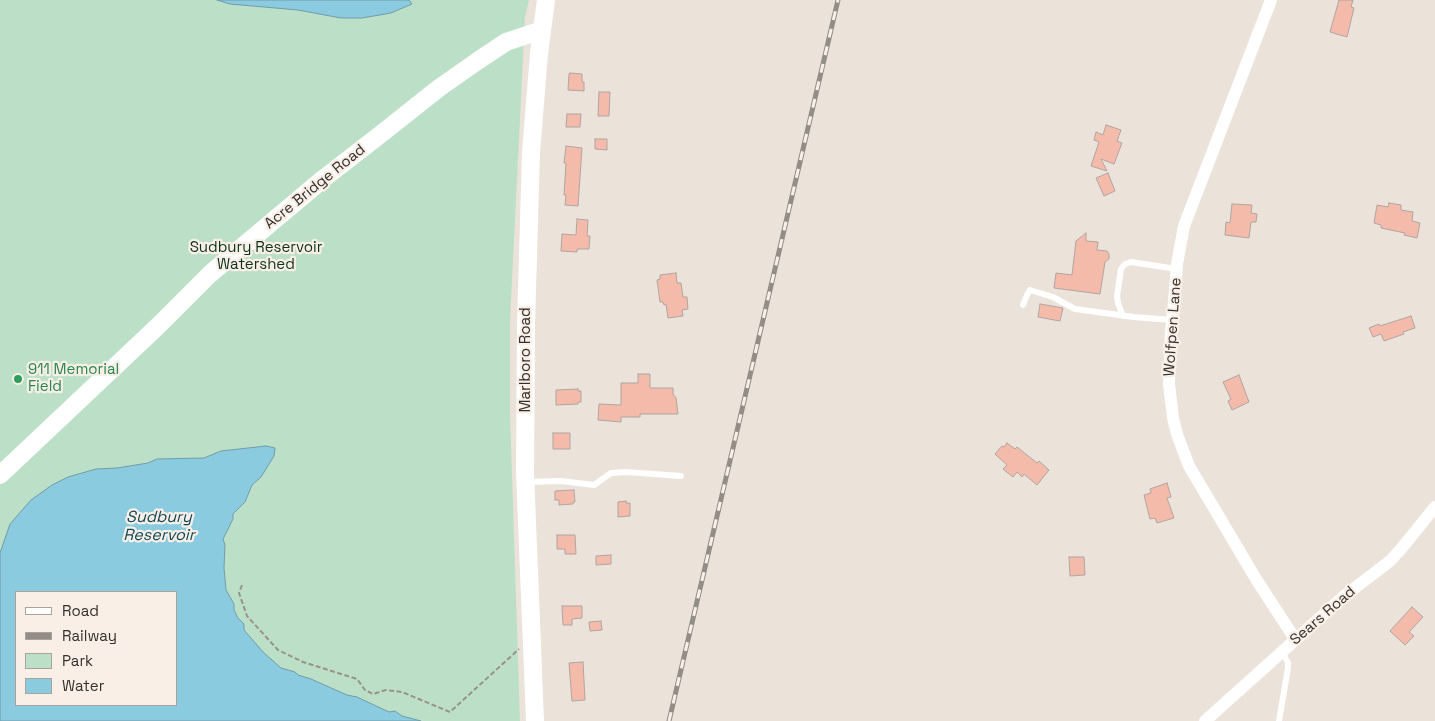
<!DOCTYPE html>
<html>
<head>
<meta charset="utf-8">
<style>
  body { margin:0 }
  #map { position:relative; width:1435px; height:721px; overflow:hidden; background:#ebe2da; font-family:"Space Grotesk",sans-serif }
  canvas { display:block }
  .legend { position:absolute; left:15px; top:591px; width:162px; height:115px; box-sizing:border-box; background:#f9efe7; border:1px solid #aaa39d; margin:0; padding:6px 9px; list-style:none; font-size:15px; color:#34302d }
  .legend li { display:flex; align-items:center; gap:10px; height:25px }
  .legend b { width:25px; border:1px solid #aaa39d }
</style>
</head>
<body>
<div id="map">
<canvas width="1435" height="721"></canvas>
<ul class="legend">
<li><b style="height:6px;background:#fff"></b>Road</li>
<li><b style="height:6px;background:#938d87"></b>Railway</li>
<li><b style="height:14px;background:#bce0c7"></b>Park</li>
<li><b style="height:14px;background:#8bcbdf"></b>Water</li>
</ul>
</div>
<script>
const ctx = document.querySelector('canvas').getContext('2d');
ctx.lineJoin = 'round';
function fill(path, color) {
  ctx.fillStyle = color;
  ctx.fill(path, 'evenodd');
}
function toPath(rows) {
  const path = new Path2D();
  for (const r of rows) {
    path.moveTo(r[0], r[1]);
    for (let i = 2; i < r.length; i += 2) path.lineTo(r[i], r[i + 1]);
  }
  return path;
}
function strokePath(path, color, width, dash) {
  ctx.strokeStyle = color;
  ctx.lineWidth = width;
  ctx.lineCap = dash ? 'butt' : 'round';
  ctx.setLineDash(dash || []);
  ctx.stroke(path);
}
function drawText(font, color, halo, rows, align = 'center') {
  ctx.font = font + ' "Space Grotesk",sans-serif';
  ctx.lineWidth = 4.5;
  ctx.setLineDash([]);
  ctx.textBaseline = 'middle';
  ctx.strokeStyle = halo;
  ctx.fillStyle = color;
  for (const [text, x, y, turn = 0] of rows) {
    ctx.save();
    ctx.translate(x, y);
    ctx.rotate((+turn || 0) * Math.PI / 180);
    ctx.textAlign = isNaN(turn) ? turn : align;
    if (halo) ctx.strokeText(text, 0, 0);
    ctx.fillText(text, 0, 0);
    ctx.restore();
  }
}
const green = toPath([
  [0,0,529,0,525,17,510,321,510,413,520,721,0,721],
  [16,592,176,592,176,705,16,705]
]);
const water = toPath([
  [217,0,409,0,412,4,391,13,362,18,341,18,298,10,230,4,217,0],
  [266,446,275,448,274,456,261,477,252,485,245,502,233,514,233,519,223,539,225,545,224,568,226,590,234,604,234,610,238,618,244,624,244,630,263,652,281,668,295,672,298,675,311,679,347,695,357,697,389,712,395,711,402,716,421,721,0,721,0,553,10,524,31,500,52,485,68,477,96,469,117,468,148,463,157,459,204,458,221,451,266,446],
  [176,592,176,705,16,705,16,592,176,592]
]);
const building = toPath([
  [1339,0,1353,0,1351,7,1354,8,1347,37,1330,32,1339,0],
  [570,73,582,74,582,82,584,82,584,91,568,90,569,74,570,73],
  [599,92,610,92,609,116,598,116,599,92],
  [567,114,581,114,580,127,566,127,567,114],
  [1106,125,1121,130,1117,141,1122,143,1114,164,1101,159,1107,171,1091,166,1099,142,1094,140,1096,132,1103,135,1106,125],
  [595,139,607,139,607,150,595,149,595,139],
  [566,146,582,148,578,206,565,205,566,195,564,195,566,163,564,163,566,146],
  [1108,173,1115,191,1104,196,1096,178,1108,173],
  [1389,203,1401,205,1401,210,1413,212,1412,221,1420,223,1417,238,1404,235,1405,233,1381,228,1381,225,1374,223,1377,205,1388,207,1389,203],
  [1232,204,1252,205,1251,213,1257,214,1256,222,1251,222,1249,238,1225,235,1226,222,1230,223,1232,204],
  [577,219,588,220,587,236,590,236,589,249,577,249,577,252,561,251,562,234,576,235,577,219],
  [1086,233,1086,241,1098,242,1097,250,1107,251,1109,254,1109,259,1105,262,1100,294,1054,288,1056,273,1072,275,1076,241,1086,233],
  [676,273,677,283,681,283,683,297,687,297,688,309,682,310,683,316,668,318,666,304,664,305,663,302,660,302,657,280,660,279,660,275,676,273],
  [1040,304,1063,308,1060,321,1038,317,1040,304],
  [1411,316,1415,328,1403,332,1404,334,1384,341,1381,334,1373,337,1369,328,1379,324,1380,326,1411,316],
  [638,374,650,374,650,388,673,388,673,394,676,398,678,414,640,414,640,417,621,417,621,422,598,420,599,404,621,405,621,383,638,383,638,374],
  [1239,375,1249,402,1232,410,1228,401,1231,399,1223,382,1239,375],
  [578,389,578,391,581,391,581,402,578,402,578,404,556,405,556,390,578,389],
  [553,433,570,433,570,449,553,449,553,433],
  [1007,443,1015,449,1017,447,1037,463,1039,461,1049,470,1037,485,1024,474,1022,477,1017,472,1013,477,1003,469,1007,465,995,454,1002,446,1004,447,1007,443],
  [1167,483,1171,497,1167,498,1174,518,1157,523,1155,518,1150,519,1144,495,1151,493,1150,489,1167,483],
  [574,490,575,502,573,502,573,504,559,505,559,500,555,500,555,491,574,490],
  [626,501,626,503,630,503,630,516,618,517,618,502,626,501],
  [557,535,575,535,576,554,565,554,565,549,557,549,557,535],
  [611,555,611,564,596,565,596,556,611,555],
  [1069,557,1084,557,1085,575,1070,576,1069,557],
  [562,606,582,606,582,618,572,619,572,625,563,625,562,606],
  [1412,607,1423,617,1409,632,1414,636,1405,645,1390,631,1412,607],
  [601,621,602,630,590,631,589,622,601,621],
  [583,662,585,700,572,701,569,663,583,662]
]);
const path = toPath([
  [242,585,239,593,247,616,278,650,303,662,357,679,365,690,373,694,386,690,402,692,450,712,519,649]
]);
const lane = toPath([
  [1023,305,1027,295,1030,290,1053,297,1075,309,1134,317,1172,320],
  [1123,316,1118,303,1117,296,1121,269,1125,264,1131,262,1144,264,1177,269],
  [527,482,561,481,594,485,611,473,626,472,681,476],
  [1279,721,1288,668,1288,663,1282,651]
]);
const street = toPath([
  [1271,0,1184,226,1177,264,1174,301,1171,332,1169,384,1173,418,1177,434,1189,466,1256,579,1295,639],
  [1205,721,1343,597,1390,561,1401,549,1435,507]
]);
const secondary = toPath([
  [0,475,158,326,210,274,323,179,381,134,439,88,479,60,506,42,542,30],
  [535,721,525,472,526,324,531,152,539,54,546,0]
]);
const rail = toPath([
  [669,721,838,0]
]);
const markers = [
  [18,379,5,"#2e9e5b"]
];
const streetNames = [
  ["Acre Bridge Road",315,187,-39],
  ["Wolfpen Lane",1173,327,-86],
  ["Marlboro Road",526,360,-90],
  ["Sears Road",1323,616,-41]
];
const parkNames = [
  ["Sudbury Reservoir",256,248],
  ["Watershed",256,265]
];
const leisureNames = [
  ["911 Memorial",28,370],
  ["Field",28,387]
];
const waterNames = [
  ["Sudbury",159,518],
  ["Reservoir",159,536]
];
fill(green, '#bce0c7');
fill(water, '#8bcbdf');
strokePath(water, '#719caa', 1);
fill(building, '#f5bbaa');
strokePath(building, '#b0a4a1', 1);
strokePath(path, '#99928c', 2, [5, 2.5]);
strokePath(lane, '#fff', 6);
strokePath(street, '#fff', 12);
strokePath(secondary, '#fff', 18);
strokePath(rail, '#938d87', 5);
strokePath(rail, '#f9efe7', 3, [9]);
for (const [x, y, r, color] of markers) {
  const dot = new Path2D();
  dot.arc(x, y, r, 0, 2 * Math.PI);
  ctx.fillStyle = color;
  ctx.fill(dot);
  strokePath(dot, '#f9efe7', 2);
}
drawText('15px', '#34302d', '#f9efe7', streetNames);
drawText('15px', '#0b331c', '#f9efe7', parkNames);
drawText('15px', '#27864d', '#f9efe7', leisureNames, 'left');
drawText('italic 16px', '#104857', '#f9efe7', waterNames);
</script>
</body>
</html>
